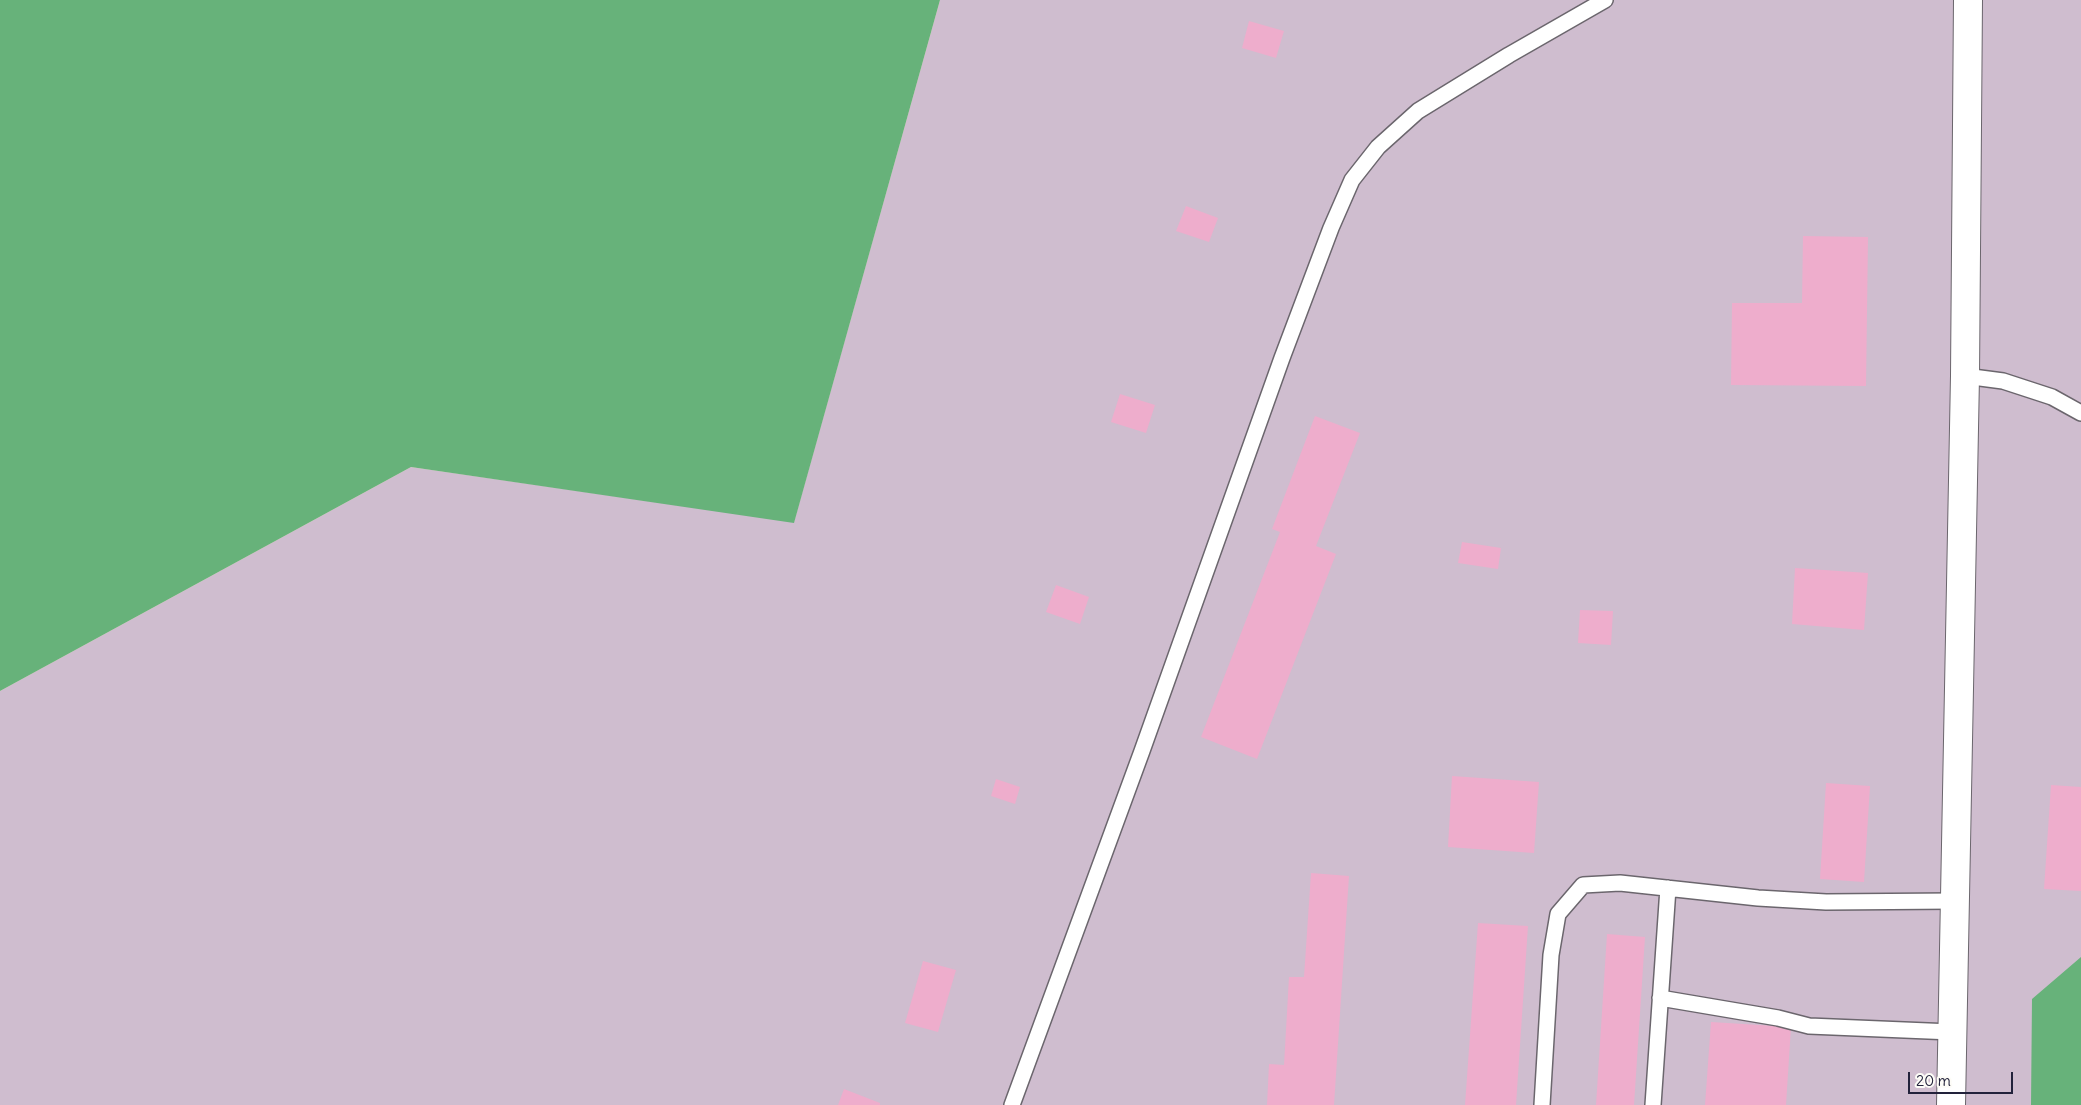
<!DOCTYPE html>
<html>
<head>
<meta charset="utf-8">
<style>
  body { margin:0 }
  #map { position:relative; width:2081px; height:1105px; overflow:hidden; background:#f3e4ca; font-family:Delius,sans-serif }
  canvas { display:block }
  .scale { position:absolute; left:1908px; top:1072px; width:105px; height:22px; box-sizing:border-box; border:2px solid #22223b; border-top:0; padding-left:6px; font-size:15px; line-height:18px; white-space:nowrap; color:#22223b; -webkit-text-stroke:4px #fdfcf7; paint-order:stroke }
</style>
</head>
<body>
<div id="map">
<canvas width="2081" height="1105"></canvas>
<div class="scale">20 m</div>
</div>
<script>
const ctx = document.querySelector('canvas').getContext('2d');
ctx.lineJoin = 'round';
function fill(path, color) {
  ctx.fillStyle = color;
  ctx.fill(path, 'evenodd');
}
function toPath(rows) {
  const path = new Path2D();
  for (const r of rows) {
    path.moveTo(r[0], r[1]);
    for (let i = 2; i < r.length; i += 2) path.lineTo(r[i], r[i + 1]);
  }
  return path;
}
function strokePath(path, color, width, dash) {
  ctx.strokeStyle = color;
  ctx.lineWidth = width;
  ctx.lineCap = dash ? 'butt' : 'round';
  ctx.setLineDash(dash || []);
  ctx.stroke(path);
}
const industrial = toPath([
  [940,0,2081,0,2081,1105,0,1105,0,691,411,467,794,522]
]);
const forest = toPath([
  [0,0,940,0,794,523,411,467,0,691],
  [2081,957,2081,1105,2031,1105,2032,999]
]);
const building = toPath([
  [1249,21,1284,31,1276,58,1242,48],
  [1186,206,1218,218,1209,242,1176,231],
  [1803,236,1868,237,1866,386,1731,385,1732,303,1802,303],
  [1120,394,1155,405,1146,433,1111,422],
  [1315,416,1360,433,1316,546,1336,554,1257,759,1201,737,1280,532,1272,529],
  [1462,542,1501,548,1498,569,1458,563],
  [1795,568,1868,573,1864,630,1792,624],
  [1056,585,1089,597,1080,624,1046,612],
  [1580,610,1613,611,1611,645,1578,643],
  [1452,776,1539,782,1534,853,1448,847],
  [996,779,1020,787,1015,804,991,796],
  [1826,783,1870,786,1864,882,1820,879],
  [2051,785,2081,787,2081,891,2044,889],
  [1311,873,1349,876,1334,1105,1267,1105,1269,1064,1284,1065,1289,977,1304,977],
  [1478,923,1528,926,1516,1105,1465,1105],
  [1607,934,1645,937,1634,1105,1596,1105],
  [923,961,956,970,938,1032,905,1023],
  [1711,1022,1791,1027,1786,1105,1705,1105],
  [844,1089,880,1103,880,1105,838,1105]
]);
const lane = toPath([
  [1965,376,2003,381,2052,397,2081,413],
  [1660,998,1778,1018,1809,1026,1952,1032],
  [1012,1105,1142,751,1282,358,1331,228,1352,180,1378,147,1418,111,1509,55,1605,0],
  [1542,1105,1551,955,1558,914,1583,885,1620,883,1758,898,1826,902,1954,901],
  [1653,1105,1668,888]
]);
const street = toPath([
  [1951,1105,1965,376,1968,0]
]);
fill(industrial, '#cfbdcf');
fill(forest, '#67b27a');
fill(building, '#eeadcc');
strokePath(lane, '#6b666d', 18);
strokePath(street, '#6b666d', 30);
strokePath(lane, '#fff', 15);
strokePath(street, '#fff', 28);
</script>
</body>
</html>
